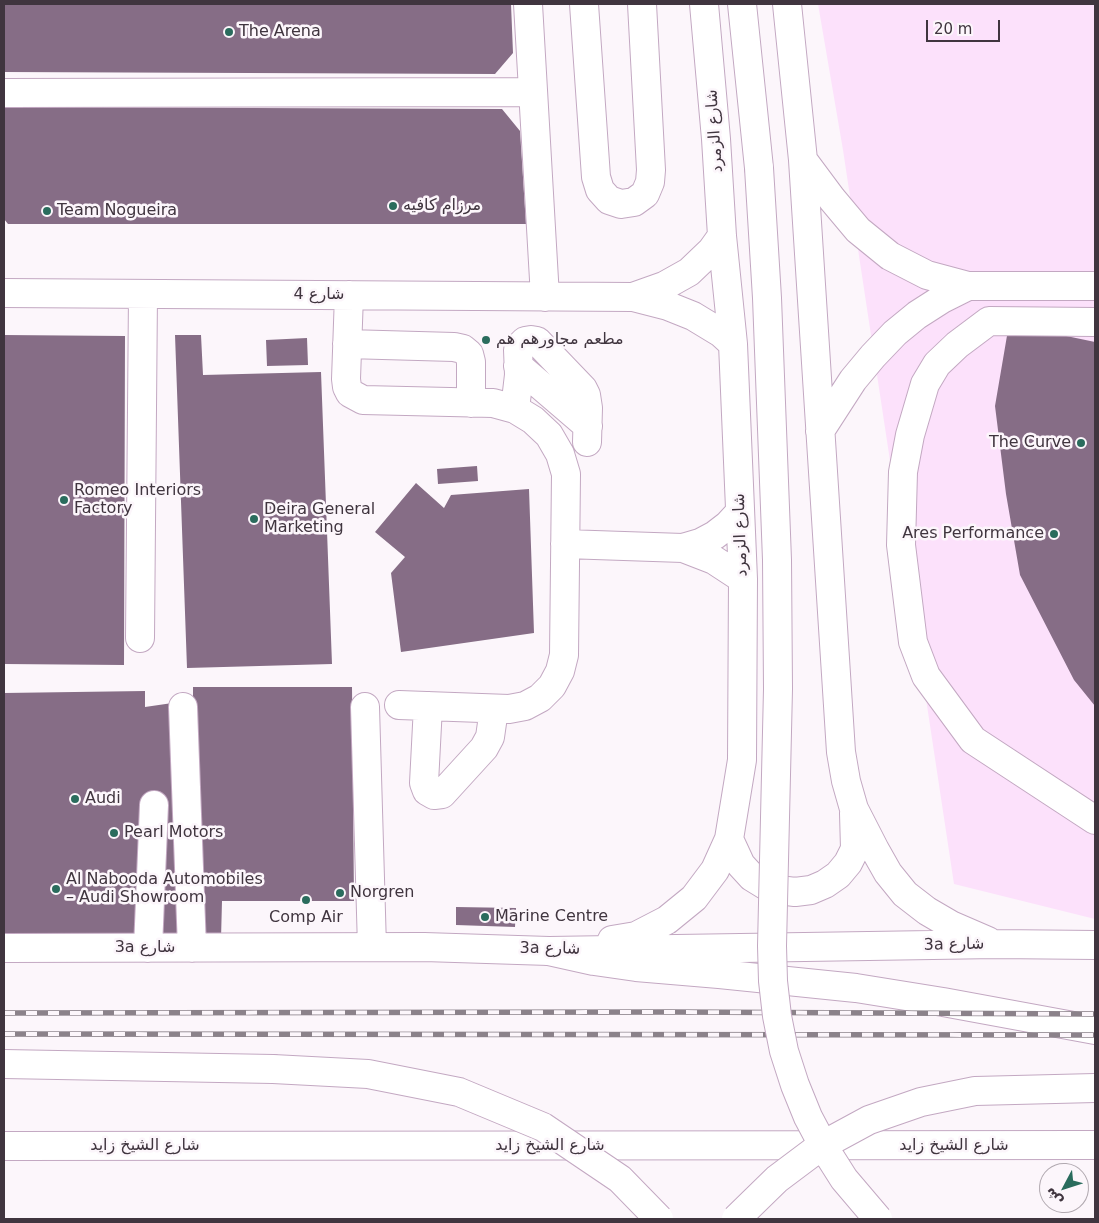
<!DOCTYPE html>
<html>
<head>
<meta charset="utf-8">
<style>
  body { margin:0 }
  #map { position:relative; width:1099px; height:1223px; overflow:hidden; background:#fcf6fb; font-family:"DejaVu Sans",Vazirmatn,sans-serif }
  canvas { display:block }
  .frame { position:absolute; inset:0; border:5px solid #40353f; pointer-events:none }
  .north { position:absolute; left:1039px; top:1163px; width:50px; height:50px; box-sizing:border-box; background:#fcf6fb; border:1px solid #b1a9b0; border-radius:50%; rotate:230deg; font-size:14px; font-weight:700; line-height:20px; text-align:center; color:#40353f }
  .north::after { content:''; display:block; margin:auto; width:18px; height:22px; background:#2a6c5d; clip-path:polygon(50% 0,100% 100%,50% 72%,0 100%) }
  .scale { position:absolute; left:926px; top:20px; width:74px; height:22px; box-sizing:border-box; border:2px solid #40353f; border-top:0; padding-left:6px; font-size:15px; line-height:18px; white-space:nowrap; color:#40353f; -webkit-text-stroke:4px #fcf6fb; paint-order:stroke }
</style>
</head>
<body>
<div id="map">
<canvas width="1099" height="1223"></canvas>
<div class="frame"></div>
<div class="north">ش</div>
<div class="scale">20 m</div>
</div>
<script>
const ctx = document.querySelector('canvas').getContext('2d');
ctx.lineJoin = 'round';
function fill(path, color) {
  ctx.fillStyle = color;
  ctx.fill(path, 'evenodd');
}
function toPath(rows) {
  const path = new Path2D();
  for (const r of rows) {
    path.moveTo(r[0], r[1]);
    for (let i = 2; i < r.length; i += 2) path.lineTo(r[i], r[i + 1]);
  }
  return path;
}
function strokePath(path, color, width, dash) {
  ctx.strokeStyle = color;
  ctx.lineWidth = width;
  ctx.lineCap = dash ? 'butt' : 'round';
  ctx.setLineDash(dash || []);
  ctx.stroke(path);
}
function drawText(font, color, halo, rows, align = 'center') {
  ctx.font = font + ' "DejaVu Sans",Vazirmatn,sans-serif';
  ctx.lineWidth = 5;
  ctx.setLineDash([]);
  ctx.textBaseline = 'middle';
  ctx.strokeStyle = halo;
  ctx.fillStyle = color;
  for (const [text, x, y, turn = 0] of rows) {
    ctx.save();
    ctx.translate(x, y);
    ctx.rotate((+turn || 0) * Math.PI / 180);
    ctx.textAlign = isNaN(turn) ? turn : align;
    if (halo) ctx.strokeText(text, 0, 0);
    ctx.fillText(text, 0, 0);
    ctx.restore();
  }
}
const built = toPath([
  [818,4,1095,4,1095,919,954,884,843,150]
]);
const building = toPath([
  [4,4,511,4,513,53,495,74,4,72],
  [4,107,502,109,520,131,526,224,8,224,4,219],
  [1009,324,1095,342,1095,706,1074,680,1020,575,1006,494,995,406],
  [4,335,125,336,124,665,4,664],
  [175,335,201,335,203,375,321,372,332,664,187,668],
  [307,338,308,365,267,366,266,340],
  [477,466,478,481,438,484,437,469],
  [416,483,444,508,451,495,529,489,534,633,401,652,391,573,405,557,375,532],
  [193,687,352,687,354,901,222,901,221,939,4,938,4,693,145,691,145,707,193,700],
  [456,907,516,908,515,927,456,925]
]);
const minor = toPath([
  [528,4,545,297],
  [584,4,596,177,600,190,609,200,621,204,634,202,645,194,650,182,651,170,642,4],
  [787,4,803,160,841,752,846,781,854,809,875,850,888,873,905,894,927,911,951,925,988,941],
  [4,93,533,92],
  [803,160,832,199,858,230,890,256,927,275,968,286,1095,286],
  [4,293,633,297,668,306,693,316,721,333,733,344],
  [349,295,346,379,347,387,350,393,363,400,493,403,515,409,533,420,549,435,560,454,566,474,564,655,560,671,552,686,540,698,525,706,509,709,399,705],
  [633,297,664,286,689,272,712,250,722,236],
  [1095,322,989,321,957,345,937,364,925,384,910,435,903,472,901,545,913,642,926,676,973,740,1095,820],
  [347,344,454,347,463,349,469,354,471,362,471,403],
  [518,366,588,426],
  [515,409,519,375,518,350,521,345,525,341,531,340,537,341,583,389,586,395,588,408,587,442],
  [820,431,853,380,873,356,895,333,917,315,942,299,968,286],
  [565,544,683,548,714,560,743,579],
  [683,548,700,543,715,535,728,525,740,512],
  [140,638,143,294],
  [428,706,424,783,427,791,434,795,442,794,484,748,490,737,494,709],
  [183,707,192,948],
  [365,707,372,947],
  [729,839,741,865,752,877,765,885,779,890,795,892,811,890,825,884,838,875,848,863,855,849,854,813],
  [612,940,636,936,667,920,694,898,715,870,729,839,742,760,743,579,733,344,722,236,716,139,704,4],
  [4,948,424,947,549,951,996,944,1095,945],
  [148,948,154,805]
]);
const highway = toPath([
  [742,4,759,168],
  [549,951,594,961,636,967,719,974,856,988,943,1002,1095,1030],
  [4,1064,273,1069],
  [4,1146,1095,1145]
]);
const rail = toPath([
  [4,1013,670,1012,1095,1014],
  [4,1034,1095,1035]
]);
const highwayBridge = toPath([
  [759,168,767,298,777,560,778,689,772,946,773,981,777,1016,784,1051,795,1085,808,1117,825,1149,844,1179,878,1219],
  [273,1069,368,1074,459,1092,543,1127,620,1179,659,1219],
  [736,1219,777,1179,821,1146,869,1120,921,1102,975,1091,1095,1088]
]);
const markers = [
  [229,32,5,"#2a6c5d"],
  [393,206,5,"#2a6c5d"],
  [47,211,5,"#2a6c5d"],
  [486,340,5,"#2a6c5d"],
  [1081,443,5,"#2a6c5d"],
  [64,500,5,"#2a6c5d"],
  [254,519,5,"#2a6c5d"],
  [1054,534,5,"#2a6c5d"],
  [75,799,5,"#2a6c5d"],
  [114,833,5,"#2a6c5d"],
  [56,889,5,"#2a6c5d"],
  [340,893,5,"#2a6c5d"],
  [306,900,5,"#2a6c5d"],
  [485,917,5,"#2a6c5d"]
];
const poiNames = [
  ["The Arena",239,32],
  ["مرزام كافيه",403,206],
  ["Team Nogueira",57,211],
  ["مطعم مجاورهم هم",496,340],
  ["The Curve",1071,443,"right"],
  ["Romeo Interiors",74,491],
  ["Factory",74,509],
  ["Deira General",264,510],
  ["Marketing",264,528],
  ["Ares Performance",1044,534,"right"],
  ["Audi",85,799],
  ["Pearl Motors",124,833],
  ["Al Nabooda Automobiles",66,880],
  ["– Audi Showroom",66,898],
  ["Norgren",350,893],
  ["Marine Centre",495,917],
  ["Comp Air",306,918,"center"]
];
const streetNames = [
  ["شارع الزمرد",715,131,-94],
  ["شارع 4",319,295],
  ["شارع الزمرد",741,535,-92],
  ["3a شارع",954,945,-1],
  ["3a شارع",145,948],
  ["3a شارع",550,949,1],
  ["شارع الشيخ زايد",145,1146],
  ["شارع الشيخ زايد",550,1146],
  ["شارع الشيخ زايد",954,1146]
];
fill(built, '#fce1fb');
fill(building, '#866d86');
strokePath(minor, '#c3a8c2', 30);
strokePath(highway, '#c3a8c2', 30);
strokePath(minor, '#fff', 28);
strokePath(highway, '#fff', 28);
strokePath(rail, '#8b828a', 5.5);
strokePath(rail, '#fcf6fb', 4, [11]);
strokePath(highwayBridge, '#c3a8c2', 30, []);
strokePath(highwayBridge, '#fff', 28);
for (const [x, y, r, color] of markers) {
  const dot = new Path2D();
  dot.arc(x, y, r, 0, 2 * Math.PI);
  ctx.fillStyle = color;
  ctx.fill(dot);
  strokePath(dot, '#fcf6fb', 2);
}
drawText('16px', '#40353f', '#fcf6fb', poiNames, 'left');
drawText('16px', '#40353f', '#fcf6fb', streetNames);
</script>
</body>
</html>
